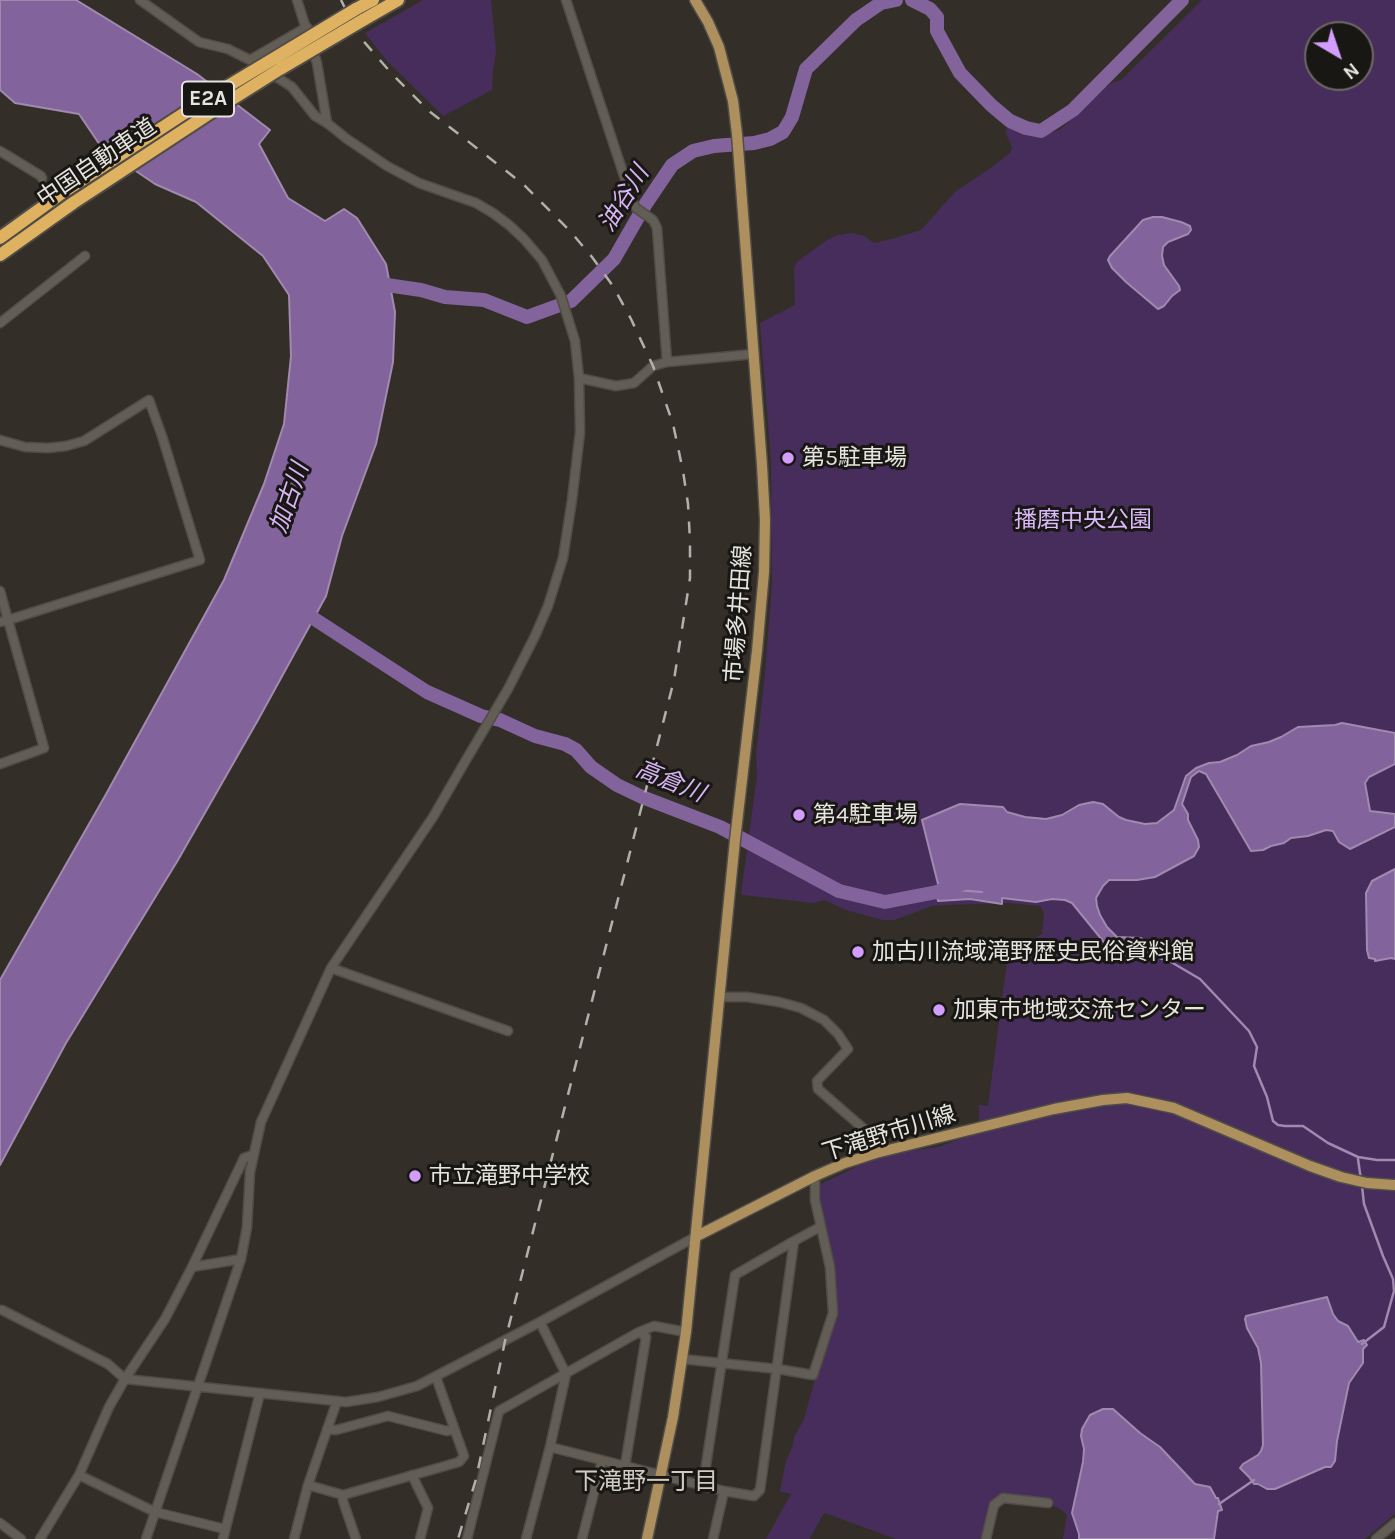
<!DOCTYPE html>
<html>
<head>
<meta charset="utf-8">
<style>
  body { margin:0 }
  #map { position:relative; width:1395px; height:1539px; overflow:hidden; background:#332f28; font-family:Karla,sans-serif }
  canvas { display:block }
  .north { position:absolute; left:1304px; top:21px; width:70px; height:70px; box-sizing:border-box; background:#191714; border:2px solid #6b6965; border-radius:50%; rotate:141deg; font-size:19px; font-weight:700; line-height:28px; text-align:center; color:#e6e4df }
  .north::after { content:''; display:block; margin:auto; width:24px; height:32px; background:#d29dfd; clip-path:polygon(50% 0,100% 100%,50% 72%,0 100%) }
</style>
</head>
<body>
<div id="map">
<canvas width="1395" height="1539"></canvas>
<div class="north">N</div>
</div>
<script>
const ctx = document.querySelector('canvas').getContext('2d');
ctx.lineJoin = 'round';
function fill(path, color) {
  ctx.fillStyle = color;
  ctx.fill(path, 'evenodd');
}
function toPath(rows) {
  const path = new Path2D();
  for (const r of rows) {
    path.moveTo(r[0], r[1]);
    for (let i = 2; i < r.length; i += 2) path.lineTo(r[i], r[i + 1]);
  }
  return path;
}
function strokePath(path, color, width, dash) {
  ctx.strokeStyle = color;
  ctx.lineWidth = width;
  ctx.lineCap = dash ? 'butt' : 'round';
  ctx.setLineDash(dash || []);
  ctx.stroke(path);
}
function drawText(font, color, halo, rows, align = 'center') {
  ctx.font = font + ' Karla,"Noto Sans JP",sans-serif';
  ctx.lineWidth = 6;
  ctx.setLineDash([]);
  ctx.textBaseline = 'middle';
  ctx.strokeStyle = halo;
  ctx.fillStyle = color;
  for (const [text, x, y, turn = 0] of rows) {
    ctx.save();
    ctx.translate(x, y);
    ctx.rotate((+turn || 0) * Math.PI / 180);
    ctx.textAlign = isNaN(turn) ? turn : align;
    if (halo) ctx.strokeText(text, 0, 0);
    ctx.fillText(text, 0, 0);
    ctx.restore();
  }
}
const green = toPath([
  [423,0,491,0,496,52,493,71,492,90,443,116,387,61,365,33],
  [1202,0,1395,0,1395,1514,1365,1539,1063,1539,1067,1515,1062,1510,1048,1503,1003,1498,994,1505,986,1539,896,1539,825,1513,822,1516,810,1539,766,1539,791,1494,780,1491,786,1461,793,1445,794,1437,804,1419,833,1313,830,1267,815,1200,819,1185,868,1161,907,1151,938,1147,977,1133,979,1129,979,1105,988,1106,1009,946,1033,940,1042,934,1044,913,1040,906,1008,903,945,905,932,906,894,920,883,920,846,910,824,900,814,903,743,895,741,894,757,776,756,754,765,673,772,584,771,461,760,323,795,305,794,267,798,261,827,240,838,235,853,233,864,236,874,243,892,239,921,230,955,192,991,168,1011,152,1012,147,1005,132,1008,127,1033,136,1041,136,1061,129,1106,86,1108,87,1109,84,1121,80],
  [1318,35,1360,35,1360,77,1318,77]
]);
const water = toPath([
  [0,0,76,0,197,74,270,130,259,144,288,198,325,221,344,209,357,218,386,264,395,312,393,362,376,444,342,536,326,596,258,720,178,860,66,1043,0,1165,0,980,105,796,224,580,264,484,284,424,291,356,289,295,263,256,196,202,155,184,102,148,79,114,15,103,0,90,0,0],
  [1153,217,1162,217,1181,222,1190,226,1191,230,1188,234,1168,242,1163,247,1162,256,1164,265,1179,286,1180,290,1172,296,1164,306,1158,309,1126,282,1112,268,1108,260,1110,256,1143,220,1153,217],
  [1342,723,1395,733,1395,764,1369,777,1365,783,1370,811,1395,814,1395,827,1350,849,1339,842,1333,831,1326,830,1308,836,1291,838,1284,843,1271,846,1263,850,1251,851,1206,774,1199,771,1191,777,1182,804,1188,814,1188,820,1198,840,1199,847,1194,856,1155,877,1137,880,1109,880,1103,886,1096,898,1097,906,1100,915,1107,927,1117,937,1141,938,1171,962,1129,948,1114,944,1107,946,1072,903,1065,900,1052,899,1036,902,1002,898,1002,904,970,899,938,901,936,890,939,889,982,892,939,888,922,820,960,804,1003,807,1007,812,1025,817,1046,819,1062,815,1079,805,1093,802,1103,804,1119,817,1126,820,1145,824,1157,823,1174,810,1186,776,1196,768,1209,763,1220,762,1237,755,1251,746,1269,742,1281,737,1298,727,1335,725,1342,723],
  [1395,869,1395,959,1391,958,1375,961,1375,959,1369,958,1367,950,1366,893,1372,881,1395,869],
  [1327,1297,1333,1314,1338,1321,1348,1326,1358,1342,1364,1340,1367,1345,1363,1349,1363,1363,1349,1383,1337,1441,1335,1461,1331,1467,1325,1467,1275,1489,1267,1489,1258,1484,1254,1484,1249,1477,1240,1468,1243,1464,1258,1455,1261,1451,1263,1445,1261,1363,1258,1348,1247,1328,1245,1319,1246,1316,1327,1297],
  [1103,1409,1113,1409,1140,1433,1160,1447,1195,1484,1210,1487,1216,1498,1218,1498,1222,1510,1218,1511,1214,1539,1079,1539,1079,1534,1072,1513,1083,1462,1084,1449,1081,1436,1082,1429,1090,1415,1103,1409]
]);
const stream = toPath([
  [1166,959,1200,979,1249,1031,1257,1047,1254,1066,1267,1097,1273,1121,1278,1125,1285,1126,1303,1126,1328,1143,1358,1157,1377,1160,1395,1160],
  [1358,1159,1361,1180],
  [1362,1186,1364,1204,1383,1256,1393,1279,1394,1291,1384,1327,1362,1344],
  [1219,1504,1254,1480]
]);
const river = toPath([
  [912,0,930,9,937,17,937,31,960,73,991,105,1010,121,1026,128,1041,131,1073,110,1182,0],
  [373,283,421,290,445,297,484,300,527,317,571,301,614,259,645,205,672,165,693,151,714,146,754,143,770,139,783,132,792,117,806,69,856,20,881,3,896,0],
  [299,609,427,692,481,716,500,720,535,736,565,744,576,750,591,767,617,785,642,797,720,827,839,891,885,902,937,892,964,883]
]);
const minor = toPath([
  [140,0,199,42,228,49,250,60,292,87,315,116,327,123,347,139,387,166,419,183,476,203,493,213,509,225,524,239,542,260,561,296,575,341,579,378,580,432,572,500,563,558,548,606,535,636,508,689,466,760,433,817,331,968,261,1122,250,1172,247,1227,241,1259,146,1539],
  [297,0,317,63,327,123],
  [566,0,633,203,636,208,653,220,657,228,667,362],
  [250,60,307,27],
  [0,151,41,176,42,178],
  [0,323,85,256],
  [579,378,616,386,634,383,653,366,667,362,754,354],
  [0,440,25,447,48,448,66,446,84,441,149,400,162,436,200,560,8,620,0,591],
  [0,622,8,620,44,748,0,764],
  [331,968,508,1031],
  [720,997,747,997,779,1002,801,1008,824,1020,838,1034,848,1049,817,1081,818,1089,864,1129,876,1153],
  [794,1241,820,1227],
  [192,1267,241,1259],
  [2,1310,108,1364,125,1379,346,1402,378,1397,417,1386,540,1322,697,1236],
  [639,1332,654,1326,686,1332],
  [682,1359,778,1369,813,1375,833,1313,830,1267,815,1200,815,1176],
  [327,1429,336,1430,388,1416,447,1431,454,1429],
  [550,1447,724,1491,754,1496,760,1490,794,1241,735,1275,703,1485],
  [79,1475,155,1512,225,1529],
  [412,1475,428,1508,420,1539],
  [308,1485,343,1495,459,1462,464,1456,436,1377],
  [343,1495,343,1501,356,1539],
  [0,1523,21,1539],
  [40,1539,79,1475,109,1407,125,1379,165,1319,192,1267,244,1158,253,1155],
  [223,1539,260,1393],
  [294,1539,308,1485,337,1401],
  [467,1539,499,1411,639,1332,646,1337,625,1466],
  [526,1539,550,1447,566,1374,540,1322],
  [582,1539,602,1461],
  [713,1539,724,1491],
  [986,1539,994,1505,1003,1498,1048,1503],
  [1376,1539,1395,1523]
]);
const major = toPath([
  [697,1236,815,1176,845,1163,876,1153,1054,1109,1103,1100,1127,1098,1174,1108,1310,1166,1341,1177,1367,1183,1395,1185],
  [647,1539,673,1417,686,1332,735,840,757,651,764,572,765,520,762,465,737,134,733,101,719,47,708,22,695,0]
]);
const highway = toPath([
  [356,9,373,0],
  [363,20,398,0],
  [0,238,62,193],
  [0,255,73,203]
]);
const rail = toPath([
  [341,0,359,36,392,74,429,111,523,184,570,231,592,257,613,286,631,319,653,366,673,424,683,471,688,504,690,540,690,578,674,680,505,1341,476,1479,458,1539]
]);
const highwayBridge = toPath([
  [62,193,200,103,356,9],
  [73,203,210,113,280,69,363,20]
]);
const markers = [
  [788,458,7,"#d29dfd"],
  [799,815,7,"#d29dfd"],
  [858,952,7,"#d29dfd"],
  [939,1010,7,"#d29dfd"],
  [415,1176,7,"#d29dfd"]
];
const shields = [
  [208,99,52]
];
const shieldNames = [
  ["E2A",208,99]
];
const streetNames = [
  ["中国自動車道",97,163,-34],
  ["市場多井田線",739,614,-86],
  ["下滝野市川線",889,1134,-17]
];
const poiNames = [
  ["第5駐車場",802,458],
  ["第4駐車場",813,815],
  ["加古川流域滝野歴史民俗資料館",872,952],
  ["加東市地域交流センター",953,1010],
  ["市立滝野中学校",429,1176]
];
const parkNames = [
  ["播磨中央公園",1083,520]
];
const waterNames = [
  ["油谷川",624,199,-58],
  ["加古川",290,498,-71],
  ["高倉川",670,782,22]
];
const neighbourhoodNames = [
  ["下滝野一丁目",646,1482]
];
fill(green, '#472d5b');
fill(water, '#82639b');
strokePath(water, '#a08aaf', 2);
strokePath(stream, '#a08aaf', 2.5);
strokePath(river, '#82639b', 14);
strokePath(minor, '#504c47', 11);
strokePath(major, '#504c47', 13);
strokePath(highway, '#504c47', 16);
strokePath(minor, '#625e56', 8);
strokePath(major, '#ad905d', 10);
strokePath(highway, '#dfb261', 12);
strokePath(rail, '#b3b0ab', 2.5, [12, 12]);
strokePath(highwayBridge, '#504c47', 16, []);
strokePath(highwayBridge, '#dfb261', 12);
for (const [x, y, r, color] of markers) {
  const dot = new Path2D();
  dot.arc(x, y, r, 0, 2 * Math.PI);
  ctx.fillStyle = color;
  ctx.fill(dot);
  strokePath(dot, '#191714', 2.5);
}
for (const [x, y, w] of shields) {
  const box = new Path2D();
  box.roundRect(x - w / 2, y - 17.5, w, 35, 5);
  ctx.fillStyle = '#191714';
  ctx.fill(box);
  strokePath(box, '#e6e4df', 2);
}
drawText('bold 21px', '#e6e4df', null, shieldNames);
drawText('23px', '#e6e4df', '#191714', streetNames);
drawText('23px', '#e6e4df', '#191714', poiNames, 'left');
drawText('23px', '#dab8f9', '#191714', parkNames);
drawText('italic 24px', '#d7b4f5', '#191714', waterNames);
drawText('24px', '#d1ccc3', '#191714', neighbourhoodNames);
</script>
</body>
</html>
